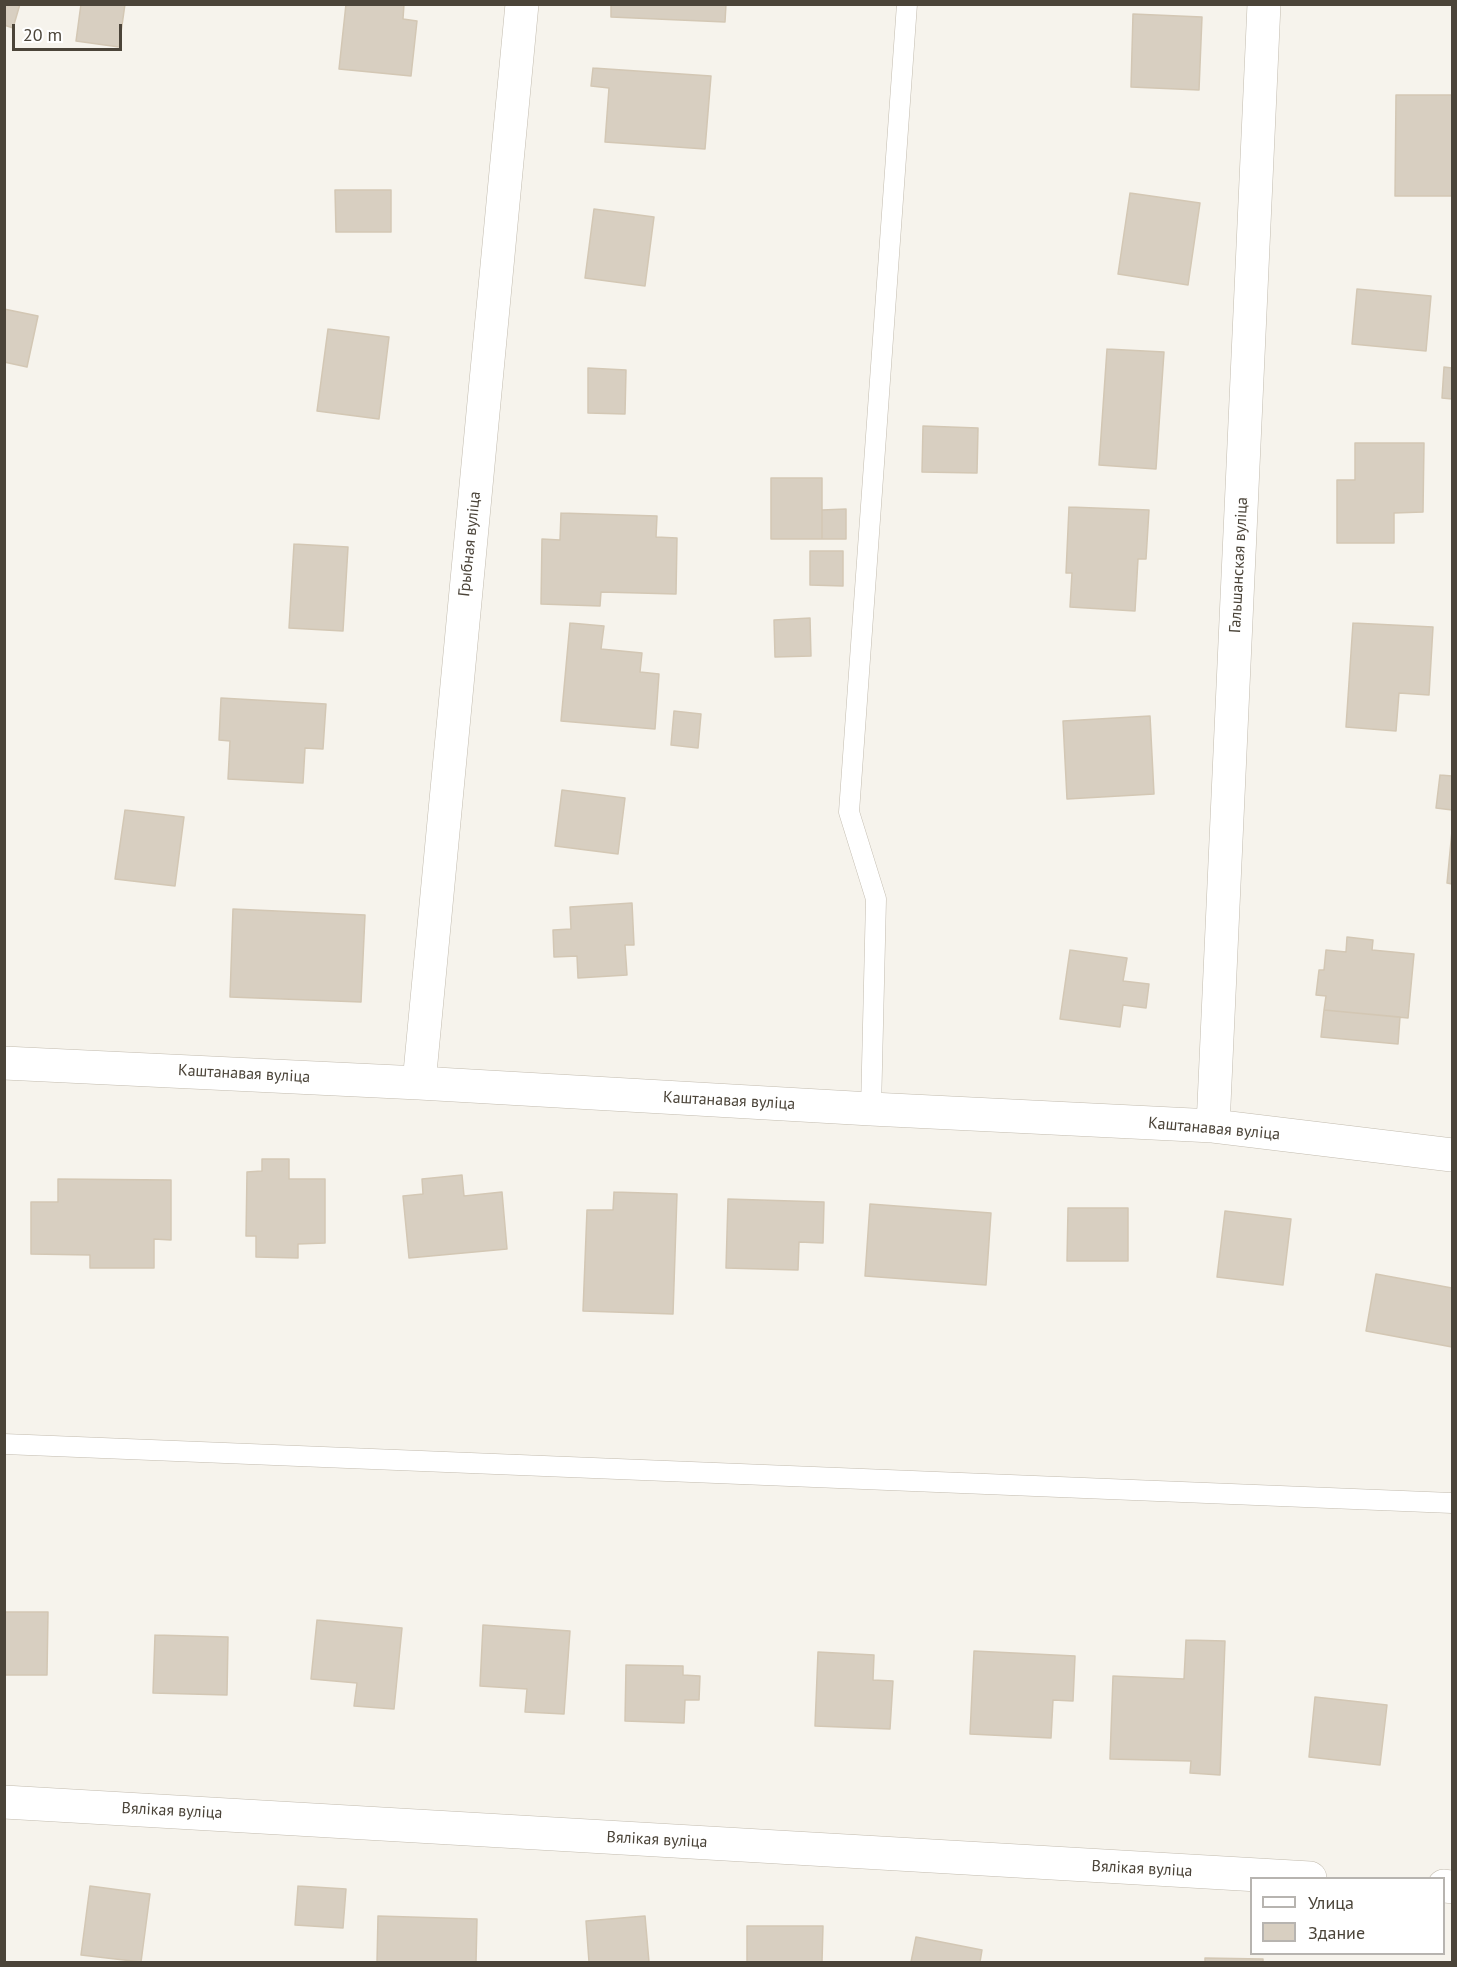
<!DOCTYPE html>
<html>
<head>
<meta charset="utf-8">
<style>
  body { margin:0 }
  #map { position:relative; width:1457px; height:1967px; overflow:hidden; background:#f6f3ec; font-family:"PT Sans",sans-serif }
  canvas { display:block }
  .frame { position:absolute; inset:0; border:6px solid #4b4439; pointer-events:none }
  .legend { position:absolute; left:1250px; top:1877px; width:195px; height:78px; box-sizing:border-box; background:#fff; border:2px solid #b7b4b0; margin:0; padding:8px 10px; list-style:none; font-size:18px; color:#4b4439 }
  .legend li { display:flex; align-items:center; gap:12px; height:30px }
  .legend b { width:30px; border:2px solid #b7b4b0 }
  .scale { position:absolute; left:12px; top:24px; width:110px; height:27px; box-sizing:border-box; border:3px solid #4b4439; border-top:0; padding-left:8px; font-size:18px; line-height:21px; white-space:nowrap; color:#4b4439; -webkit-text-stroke:4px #fff; paint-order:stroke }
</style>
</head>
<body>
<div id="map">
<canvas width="1457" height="1967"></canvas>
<div class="frame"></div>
<ul class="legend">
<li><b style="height:8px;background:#fff"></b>Улица</li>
<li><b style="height:16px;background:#d8cfc1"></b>Здание</li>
</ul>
<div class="scale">20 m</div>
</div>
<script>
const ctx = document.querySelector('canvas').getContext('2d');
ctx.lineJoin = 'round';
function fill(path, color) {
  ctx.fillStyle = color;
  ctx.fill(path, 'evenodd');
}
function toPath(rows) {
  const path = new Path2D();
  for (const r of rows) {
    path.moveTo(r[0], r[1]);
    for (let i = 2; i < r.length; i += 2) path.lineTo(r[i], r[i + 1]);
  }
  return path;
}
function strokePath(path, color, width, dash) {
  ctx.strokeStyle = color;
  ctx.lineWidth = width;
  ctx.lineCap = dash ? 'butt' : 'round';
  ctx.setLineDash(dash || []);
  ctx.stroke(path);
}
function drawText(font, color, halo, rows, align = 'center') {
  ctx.font = font + ' "PT Sans",sans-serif';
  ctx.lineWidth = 5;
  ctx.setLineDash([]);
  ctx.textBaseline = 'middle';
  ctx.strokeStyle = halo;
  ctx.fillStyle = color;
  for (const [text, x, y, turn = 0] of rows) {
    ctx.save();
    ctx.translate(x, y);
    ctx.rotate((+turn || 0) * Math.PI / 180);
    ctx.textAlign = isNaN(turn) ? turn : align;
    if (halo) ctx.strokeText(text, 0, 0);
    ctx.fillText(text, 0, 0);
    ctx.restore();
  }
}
const building = toPath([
  [4,4,20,4,13,28,4,25,4,4],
  [81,4,125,4,119,47,76,41,81,4],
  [346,4,404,4,403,19,417,21,411,76,339,69,346,4],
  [611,4,726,4,725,22,611,17,611,4],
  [1133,14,1202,17,1199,90,1131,87,1133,14],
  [593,68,711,76,705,149,605,142,609,88,591,86,593,68],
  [1396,95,1452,95,1452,196,1395,196,1396,95],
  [335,190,391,190,391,232,336,232,335,190],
  [1130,193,1200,203,1188,285,1118,274,1130,193],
  [594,209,654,217,645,286,585,278,594,209],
  [1357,289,1431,296,1426,351,1352,344,1357,289],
  [4,309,38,316,27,367,4,362,4,309],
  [328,329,389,337,379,419,317,411,328,329],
  [1107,349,1164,352,1156,469,1099,465,1107,349],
  [1444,367,1452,368,1452,399,1442,398,1444,367],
  [588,368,626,370,625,414,588,413,588,368],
  [923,426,978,428,977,473,922,472,923,426],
  [1355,443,1424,443,1423,512,1394,513,1394,543,1337,543,1337,480,1355,480,1355,443],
  [771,478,822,478,822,539,771,539,771,478],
  [1069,507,1149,510,1146,559,1138,559,1135,611,1070,607,1072,573,1066,573,1069,507],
  [846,509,846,539,822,539,822,510,846,509],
  [561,513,657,516,656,537,677,538,676,594,601,592,600,606,541,604,542,539,560,540,561,513],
  [294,544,348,547,343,631,289,628,294,544],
  [810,551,843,551,843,586,810,585,810,551],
  [810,618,811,656,775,657,774,620,810,618],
  [570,623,604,626,601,649,642,653,640,672,659,674,655,729,561,721,570,623],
  [1353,623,1433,627,1429,695,1399,693,1396,731,1346,727,1353,623],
  [221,698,326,704,323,749,305,748,303,783,228,779,230,741,219,740,221,698],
  [674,711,701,714,698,748,671,745,674,711],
  [1150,716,1154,794,1067,799,1063,721,1150,716],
  [1440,775,1452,776,1452,810,1436,808,1440,775],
  [562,790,625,798,618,854,555,846,562,790],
  [125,810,184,817,175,886,115,879,125,810],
  [1452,831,1452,884,1447,883,1452,831],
  [632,903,634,945,625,945,627,975,578,978,577,956,554,957,553,930,571,929,570,907,632,903],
  [233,909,365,915,361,1002,230,997,233,909],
  [1347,937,1373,940,1372,950,1414,954,1408,1018,1324,1010,1326,996,1316,995,1319,970,1324,970,1326,950,1346,952,1347,937],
  [1070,950,1127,958,1123,981,1149,984,1146,1008,1123,1005,1120,1027,1060,1019,1070,950],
  [1324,1010,1400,1017,1398,1044,1321,1037,1324,1010],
  [262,1159,289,1159,289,1179,325,1179,325,1243,298,1244,298,1258,256,1257,256,1236,246,1236,247,1172,262,1171,262,1159],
  [462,1175,464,1196,502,1192,507,1249,409,1258,403,1196,423,1194,422,1179,462,1175],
  [58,1179,171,1180,171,1240,154,1239,154,1268,90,1268,90,1255,31,1254,31,1202,58,1202,58,1179],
  [614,1192,677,1194,673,1314,583,1311,587,1210,613,1210,614,1192],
  [728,1199,824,1202,823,1243,799,1242,798,1270,726,1268,728,1199],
  [870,1204,991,1213,986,1285,865,1276,870,1204],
  [1068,1208,1128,1208,1128,1261,1067,1261,1068,1208],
  [1225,1211,1291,1219,1283,1285,1217,1277,1225,1211],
  [1376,1274,1452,1288,1452,1347,1366,1331,1376,1274],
  [4,1612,48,1612,47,1675,4,1675,4,1612],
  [317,1620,402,1628,394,1709,354,1706,357,1683,311,1679,317,1620],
  [483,1625,570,1631,564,1714,525,1712,527,1689,480,1686,483,1625],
  [155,1635,228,1637,227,1695,153,1693,155,1635],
  [1186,1640,1225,1641,1220,1775,1190,1773,1191,1761,1110,1759,1113,1676,1184,1679,1186,1640],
  [974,1651,1075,1656,1073,1701,1053,1700,1051,1738,970,1734,974,1651],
  [818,1652,874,1655,873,1680,893,1681,890,1729,815,1726,818,1652],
  [626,1665,683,1666,683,1675,700,1676,699,1700,685,1700,684,1723,625,1721,626,1665],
  [1315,1697,1387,1705,1380,1765,1309,1757,1315,1697],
  [90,1886,150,1894,141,1962,81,1955,90,1886],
  [298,1886,346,1889,343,1928,295,1925,298,1886],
  [378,1916,477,1919,476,1962,377,1962,378,1916],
  [645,1916,649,1962,589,1962,586,1921,645,1916],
  [747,1926,823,1926,822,1962,747,1962,747,1926],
  [916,1937,982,1950,980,1962,911,1962,916,1937],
  [1205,1958,1263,1959,1263,1962,1205,1962,1205,1958]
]);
const service = toPath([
  [871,1109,876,899,849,812,907,4],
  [4,1444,1452,1503]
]);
const minor = toPath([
  [4,1063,419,1083,871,1109,1213,1126,1452,1155],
  [419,1083,522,4],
  [1213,1126,1264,4],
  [4,1802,1310,1878],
  [1444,1886,1452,1887]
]);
const streetNames = [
  ["Грыбная вуліца",470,544,-84],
  ["Гальшанская вуліца",1239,565,-87],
  ["Каштанавая вуліца",244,1074,3],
  ["Каштанавая вуліца",729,1101,3],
  ["Каштанавая вуліца",1214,1129,5],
  ["Вялікая вуліца",172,1811,3],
  ["Вялікая вуліца",657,1840,3],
  ["Вялікая вуліца",1142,1869,3]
];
fill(building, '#d8cfc1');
strokePath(building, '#d3c7b4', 1.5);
strokePath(service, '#c2bbae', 21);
strokePath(minor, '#c2bbae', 34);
strokePath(service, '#fff', 20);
strokePath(minor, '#fff', 33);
drawText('16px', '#4b4439', '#fff', streetNames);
</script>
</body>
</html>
